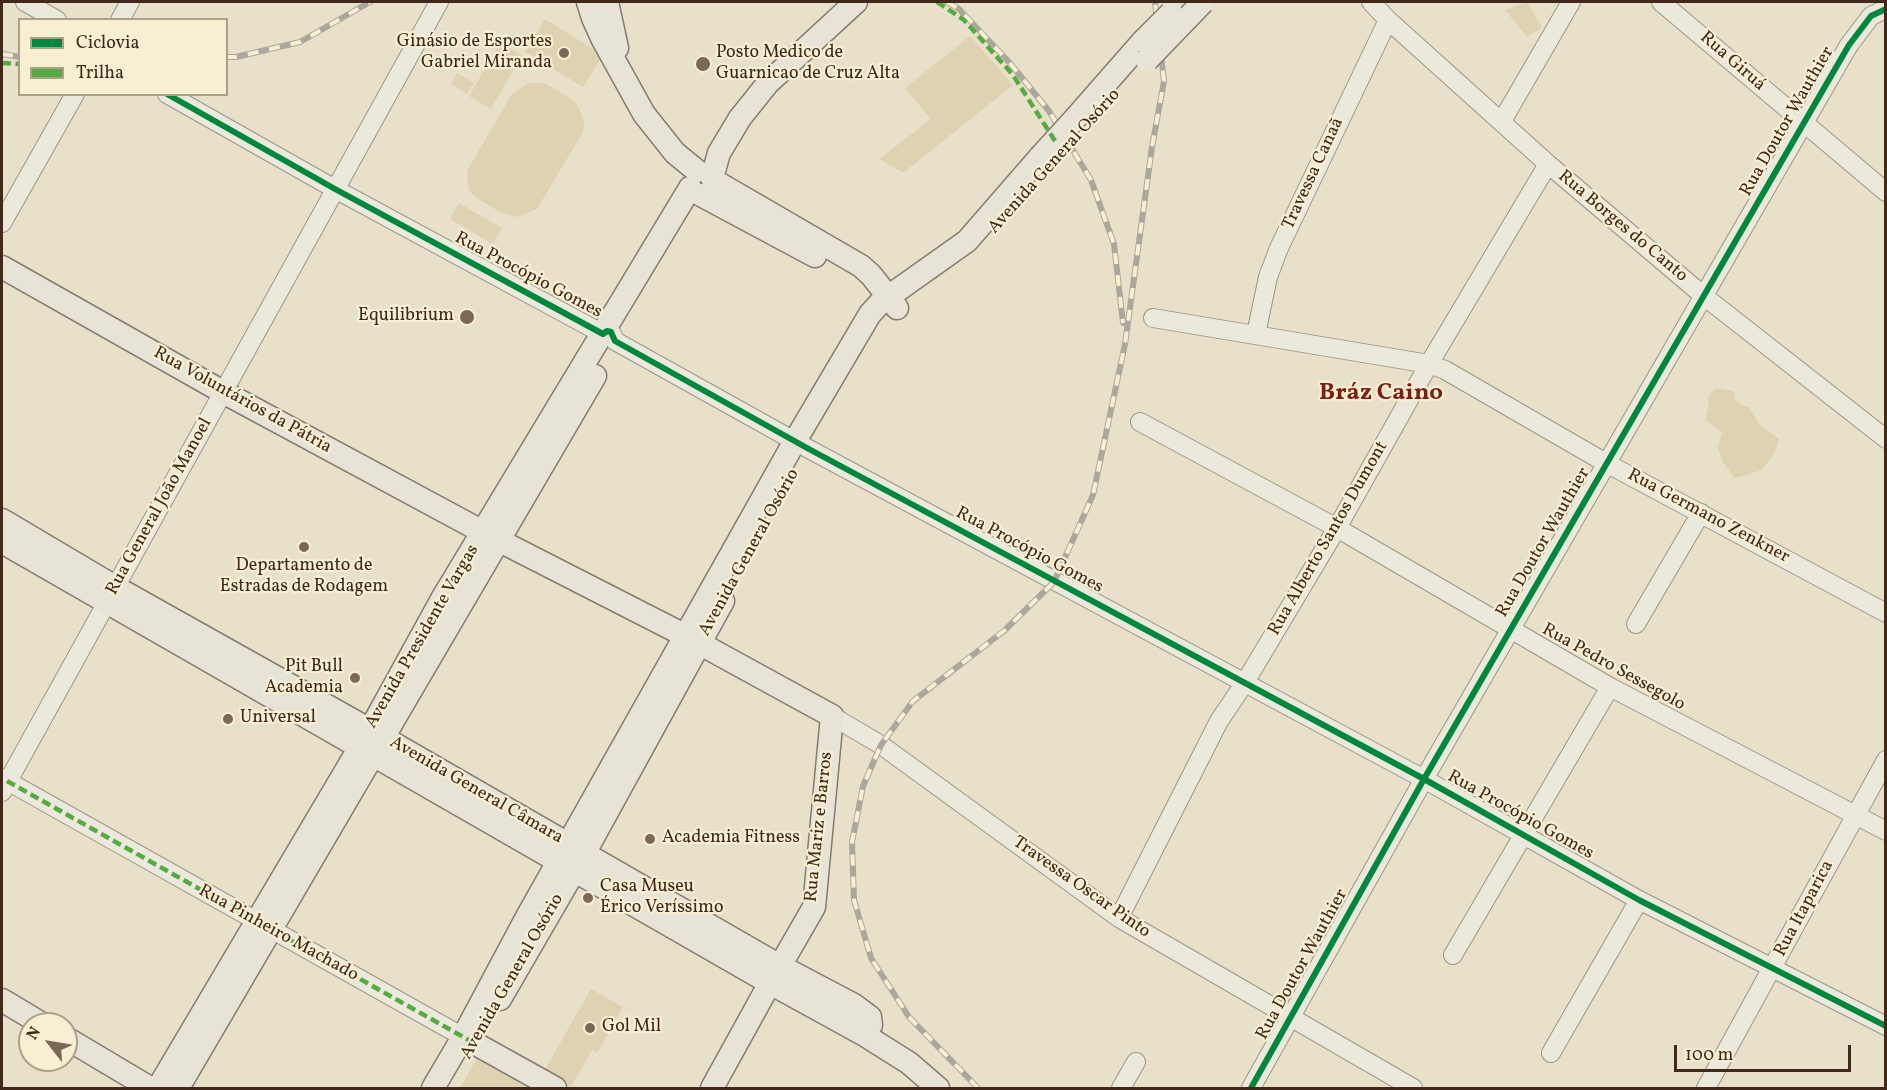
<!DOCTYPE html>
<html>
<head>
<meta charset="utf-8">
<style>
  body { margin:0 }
  #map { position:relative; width:1887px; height:1090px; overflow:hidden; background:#e8e0c9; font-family:Vollkorn,serif }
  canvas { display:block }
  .frame { position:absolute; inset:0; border:3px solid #40281a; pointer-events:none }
  .legend { position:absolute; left:18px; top:18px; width:210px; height:78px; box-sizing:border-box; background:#f8efd3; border:2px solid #ae9f89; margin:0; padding:8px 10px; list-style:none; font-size:18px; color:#40281a }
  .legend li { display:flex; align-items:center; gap:12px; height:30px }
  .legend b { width:30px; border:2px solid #ae9f89 }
  .north { position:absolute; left:18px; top:1012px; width:60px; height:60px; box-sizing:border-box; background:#f8efd3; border:2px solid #ae9f89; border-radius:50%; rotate:301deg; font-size:16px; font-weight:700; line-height:24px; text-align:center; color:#40281a }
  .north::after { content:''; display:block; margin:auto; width:21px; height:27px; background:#7b6857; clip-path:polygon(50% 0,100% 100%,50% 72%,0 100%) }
  .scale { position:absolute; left:1674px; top:1045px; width:177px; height:27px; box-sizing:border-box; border:3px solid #40281a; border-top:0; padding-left:8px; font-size:18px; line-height:21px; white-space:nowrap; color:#40281a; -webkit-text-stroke:4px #f8efd3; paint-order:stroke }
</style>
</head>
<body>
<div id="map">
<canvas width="1887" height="1090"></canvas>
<div class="frame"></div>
<ul class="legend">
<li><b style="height:8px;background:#00873e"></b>Ciclovia</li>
<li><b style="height:8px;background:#56aa42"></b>Trilha</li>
</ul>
<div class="north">N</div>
<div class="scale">100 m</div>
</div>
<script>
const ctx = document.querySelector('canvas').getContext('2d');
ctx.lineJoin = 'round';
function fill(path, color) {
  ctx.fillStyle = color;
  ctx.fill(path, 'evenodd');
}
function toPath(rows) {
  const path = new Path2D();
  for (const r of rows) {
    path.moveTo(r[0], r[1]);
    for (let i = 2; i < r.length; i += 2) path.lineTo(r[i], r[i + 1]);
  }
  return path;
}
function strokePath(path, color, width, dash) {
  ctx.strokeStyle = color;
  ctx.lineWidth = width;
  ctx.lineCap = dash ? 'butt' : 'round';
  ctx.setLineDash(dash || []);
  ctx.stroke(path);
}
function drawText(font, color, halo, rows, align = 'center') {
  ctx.font = font + ' Vollkorn,serif';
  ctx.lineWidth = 4.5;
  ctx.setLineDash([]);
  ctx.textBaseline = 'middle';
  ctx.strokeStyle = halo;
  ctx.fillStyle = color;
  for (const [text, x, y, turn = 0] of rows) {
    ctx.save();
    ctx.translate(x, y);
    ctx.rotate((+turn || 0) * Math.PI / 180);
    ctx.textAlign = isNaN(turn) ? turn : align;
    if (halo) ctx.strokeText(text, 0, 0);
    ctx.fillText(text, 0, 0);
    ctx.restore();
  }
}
const green = toPath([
  [1527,2,1542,28,1527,37,1505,10],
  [545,19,603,55,583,87,525,52],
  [970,36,1013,85,903,173,879,159,931,119,905,88],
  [500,43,522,55,491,109,469,96],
  [457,73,474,83,467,94,451,84],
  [528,83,544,83,572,99,578,106,584,121,583,132,537,209,518,217,500,212,475,197,469,190,467,176,468,169,512,94],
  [459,203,502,228,493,244,450,219],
  [1715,388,1735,392,1734,399,1746,407,1749,406,1759,424,1779,439,1774,454,1762,470,1735,478,1722,461,1718,448,1722,432,1705,420,1709,402,1707,398],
  [591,989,623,1007,597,1053,592,1050,571,1087,544,1071],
  [481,1051,546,1088,460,1088]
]);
const minor = toPath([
  [25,2,57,20],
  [1371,2,1388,20,1548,164,1705,297,1886,439],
  [1661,2,1886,192],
  [120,20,130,2],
  [167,94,335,189,603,334,607,331,611,332,615,341,807,448,1424,779,1639,900,1886,1026],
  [1502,121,1571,2],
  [2,223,75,94],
  [1153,318,1429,364,1445,370,1606,463,1886,613],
  [1256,334,1268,277,1279,248,1388,20],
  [1140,422,1337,528,1610,687,1886,831],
  [1636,624,1701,513],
  [832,716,881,745,1119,918,1413,1088],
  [2,778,474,1043],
  [2,792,439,2],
  [1119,918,1219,721,1244,684,1337,528,1429,364,1548,164],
  [1453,955,1610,687],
  [1551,1053,1639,900],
  [1121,1088,1136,1062],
  [1251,1088,1424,779,1849,45,1871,16,1886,9],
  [1706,1088,1886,760]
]);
const major = toPath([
  [588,2,593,18,603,40,644,114,675,153,697,171],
  [607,2,617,48],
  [1072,122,1143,41],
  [712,178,719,153,740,118,768,83,856,2],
  [713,180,861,266,871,275,897,308],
  [701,195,815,256],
  [2,267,223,392,483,532,491,530,496,531,500,541,686,636,832,716,814,907,780,966],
  [2,520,115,587,370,730,780,966,854,1005,870,1017,871,1025,863,1034],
  [2,542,770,983,863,1034,909,1063,938,1088],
  [500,999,584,854,723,601],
  [2,1000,42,1024],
  [66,1038,150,1088],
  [474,1043,555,1088],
  [158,1088,370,730,442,599,690,188],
  [178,1088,595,376],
  [433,1088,463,1037,527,917,795,441,870,314,881,302,967,241,1040,157],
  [712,1088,770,983]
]);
const rail = toPath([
  [947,2,959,9,1009,62,1049,111,1091,180,1114,244,1123,323],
  [2,54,20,57],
  [226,57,236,57,300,42,370,2],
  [978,1088,909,1017,871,958,854,900,852,842,863,786,881,745,913,701,1005,630,1054,582,1093,495,1125,344,1152,147,1164,81,1155,2]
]);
const majorBridge = toPath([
  [1143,41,1171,13],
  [1147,60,1203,2],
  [1040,157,1072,122]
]);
const quiet = toPath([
  [937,2,964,20,1013,75,1055,141],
  [2,63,20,64],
  [7,781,474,1043]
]);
const cycleway = toPath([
  [167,94,335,189,603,334,607,331,611,332,615,341,807,448,1424,779,1639,900,1886,1026],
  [1251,1088,1424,779,1849,45,1871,16,1886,9]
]);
const markers = [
  [564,53,6,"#7b6857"],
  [703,64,8,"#7b6857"],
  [467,317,8,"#7b6857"],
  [304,547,6,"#7b6857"],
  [355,678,6,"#7b6857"],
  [228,719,6,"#7b6857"],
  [650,839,6,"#7b6857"],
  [588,898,6,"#7b6857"],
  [590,1028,6,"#7b6857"]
];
const poiNames = [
  ["Ginásio de Esportes",552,43,"right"],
  ["Gabriel Miranda",552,64,"right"],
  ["Posto Medico de",716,54],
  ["Guarnicao de Cruz Alta",716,75],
  ["Equilibrium",454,317,"right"],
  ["Departamento de",304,567,"center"],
  ["Estradas de Rodagem",304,588,"center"],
  ["Pit Bull",343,668,"right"],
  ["Academia",343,689,"right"],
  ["Universal",240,719],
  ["Academia Fitness",662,839],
  ["Casa Museu",600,888],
  ["Érico Veríssimo",600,909],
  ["Gol Mil",602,1028]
];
const streetNames = [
  ["Rua Giruá",1732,62,41],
  ["Rua Doutor Wauthier",1788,122,-60],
  ["Avenida General Osório",1055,162,-48],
  ["Travessa Canaã",1314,174,-65],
  ["Rua Borges do Canto",1622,227,40],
  ["Rua Procópio Gomes",528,276,28],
  ["Rua Voluntários da Pátria",242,401,29],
  ["Rua General João Manoel",160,507,-61],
  ["Rua Germano Zenkner",1708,517,28],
  ["Rua Alberto Santos Dumont",1329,539,-60],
  ["Rua Doutor Wauthier",1544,543,-60],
  ["Rua Procópio Gomes",1029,551,28],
  ["Avenida General Osório",750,553,-61],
  ["Avenida Presidente Vargas",423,637,-60],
  ["Rua Pedro Sessegolo",1613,668,29],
  ["Avenida General Câmara",476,791,30],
  ["Rua Procópio Gomes",1520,816,29],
  ["Rua Mariz e Barros",820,827,-84],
  ["Travessa Oscar Pinto",1081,888,35],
  ["Rua Itaparica",1805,909,-62],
  ["Rua Pinheiro Machado",278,934,29],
  ["Rua Doutor Wauthier",1303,965,-61],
  ["Avenida General Osório",513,977,-60]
];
const districtNames = [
  ["Bráz Caino",1381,395]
];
fill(green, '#ded2b2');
strokePath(minor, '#9d9586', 20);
strokePath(major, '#857c6f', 25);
strokePath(minor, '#ebe8dc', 18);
strokePath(major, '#e8e3d7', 22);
strokePath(rail, '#aca79d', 6);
strokePath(rail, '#f8efd3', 4, [11]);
strokePath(majorBridge, '#857c6f', 25, []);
strokePath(majorBridge, '#e8e3d7', 22);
strokePath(quiet, '#56aa42', 4.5, [9, 4.5]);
strokePath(cycleway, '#00873e', 6);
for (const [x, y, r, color] of markers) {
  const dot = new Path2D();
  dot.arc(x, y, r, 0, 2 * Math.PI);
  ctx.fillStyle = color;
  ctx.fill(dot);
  strokePath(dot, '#f8efd3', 2);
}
drawText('18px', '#40281a', '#f8efd3', poiNames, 'left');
drawText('18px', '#40281a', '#f8efd3', streetNames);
drawText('bold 24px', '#7a1f14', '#f8efd3', districtNames);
</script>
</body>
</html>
